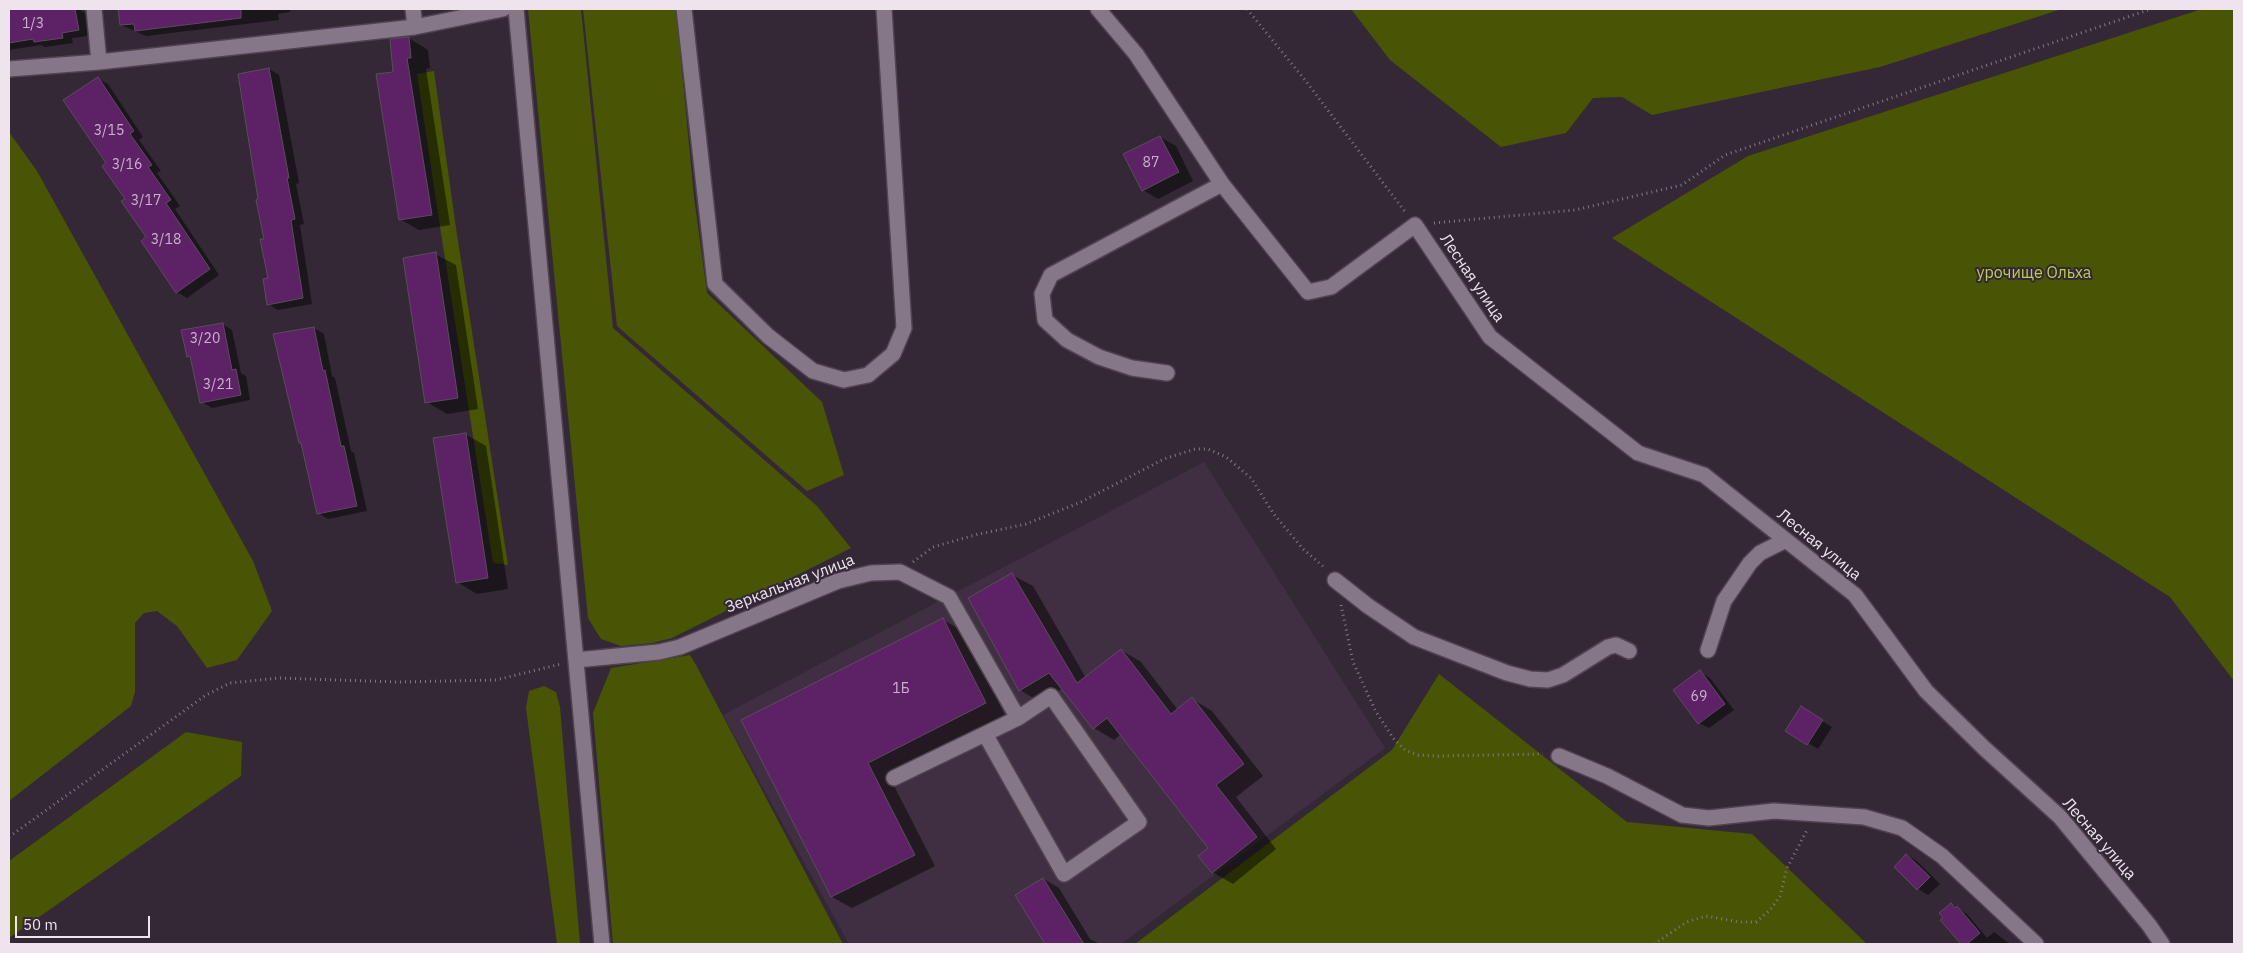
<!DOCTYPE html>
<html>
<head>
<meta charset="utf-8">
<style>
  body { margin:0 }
  #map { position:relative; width:2243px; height:953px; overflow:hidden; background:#342836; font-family:"IBM Plex Sans",sans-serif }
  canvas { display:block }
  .frame { position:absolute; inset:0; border:10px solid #ede4ee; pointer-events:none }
  .scale { position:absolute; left:15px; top:916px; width:135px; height:22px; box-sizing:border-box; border:2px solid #ede4ee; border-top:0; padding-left:6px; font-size:15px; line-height:18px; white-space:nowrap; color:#ede4ee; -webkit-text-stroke:4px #342836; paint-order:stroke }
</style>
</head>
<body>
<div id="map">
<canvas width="2243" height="953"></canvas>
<div class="frame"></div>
<div class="scale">50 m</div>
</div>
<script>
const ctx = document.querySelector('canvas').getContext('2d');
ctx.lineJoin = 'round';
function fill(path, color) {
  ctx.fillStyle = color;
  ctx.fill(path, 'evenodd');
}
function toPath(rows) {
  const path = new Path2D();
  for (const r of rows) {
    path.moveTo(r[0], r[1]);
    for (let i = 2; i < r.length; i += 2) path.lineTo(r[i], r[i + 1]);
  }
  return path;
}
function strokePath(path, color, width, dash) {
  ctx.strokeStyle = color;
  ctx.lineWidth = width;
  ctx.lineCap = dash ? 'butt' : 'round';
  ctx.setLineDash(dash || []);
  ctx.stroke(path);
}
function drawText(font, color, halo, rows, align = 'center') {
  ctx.font = font + ' "IBM Plex Sans",sans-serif';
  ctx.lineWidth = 4;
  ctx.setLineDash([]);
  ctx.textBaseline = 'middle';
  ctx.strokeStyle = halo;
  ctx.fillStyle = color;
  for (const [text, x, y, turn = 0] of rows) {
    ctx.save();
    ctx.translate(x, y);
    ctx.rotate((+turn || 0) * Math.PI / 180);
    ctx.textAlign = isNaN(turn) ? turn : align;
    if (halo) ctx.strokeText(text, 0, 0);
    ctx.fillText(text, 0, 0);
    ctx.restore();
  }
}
const built = toPath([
  [1204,462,1385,748,1121,944,849,944,723,715]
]);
const green = toPath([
  [528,9,581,9,613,328,817,506,851,548,672,638,652,643,621,646,601,639,588,618],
  [583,9,676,9,694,197,707,293,822,402,844,475,807,491,617,326],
  [1351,9,2062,9,1880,67,1652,115,1622,97,1593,98,1566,133,1501,147,1390,60],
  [2202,9,2234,9,2234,681,2170,597,1612,238,1748,156],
  [434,71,456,228,508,565,493,563,441,233,417,74],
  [9,132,37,171,253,561,272,611,237,660,207,668,177,626,157,611,144,613,135,623,135,692,131,706,9,801],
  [690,655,696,665,843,944,613,944,593,713,611,668],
  [1439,674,1627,822,1752,834,1867,944,1135,944,1392,750],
  [544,686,556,692,560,707,580,944,557,944,526,708,529,691],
  [186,732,242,742,241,776,9,938,9,861]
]);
const shadow = toPath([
  [9,9,78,9,85,13,88,36,72,38,73,43,45,47,41,45,9,50],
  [119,9,290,9,290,12,278,14,279,20,146,36,121,25],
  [409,38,428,50,430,68,426,69,450,225,419,230,400,219,394,73],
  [269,69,279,75,299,183,296,184,304,224,300,225,312,304,278,310,268,304,269,279,259,200],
  [98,79,108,84,143,137,139,140,161,171,157,173,180,206,175,209,219,275,187,298,177,292,108,163],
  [1160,137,1176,146,1193,181,1158,199,1143,190],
  [435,254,456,265,478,409,447,414,427,402],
  [222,324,232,330,241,373,246,376,250,400,212,408,202,402,192,358,188,356],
  [314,328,324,334,332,376,335,378,351,451,354,453,367,511,328,519,318,513,302,444,300,443],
  [465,434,486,446,508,589,477,594,457,582],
  [1012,575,1033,586,1086,678,1121,650,1141,662,1178,710,1192,699,1212,711,1263,776,1236,797,1276,849,1233,884,1212,872,1210,848,1121,734,1114,740,1094,728,1063,688,1040,702,1020,690],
  [943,620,963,631,1005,715,888,774,935,866,852,908,832,897,743,721],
  [1700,672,1710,678,1734,710,1709,728,1699,723],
  [1811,714,1832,727,1818,749,1787,730],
  [1907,855,1917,861,1940,884,1928,895,1918,889,1895,867],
  [1044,879,1059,888,1090,939,1100,944,1047,944,1017,896],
  [1951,904,1967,914,1987,938,1994,932,2010,944,1963,944,1942,920]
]);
const building = toPath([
  [9,9,75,9,79,30,62,33,63,38,34,42,33,39,9,43,9,9],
  [118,9,241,9,241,18,135,31,134,24,120,25,118,9],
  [409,37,411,58,407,58,432,215,399,220,376,74,393,72,390,39,409,37],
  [269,68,289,178,287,178,295,219,291,220,303,298,267,305,263,279,268,278,260,239,264,239,256,200,258,199,238,74,269,68],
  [98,77,134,131,130,134,152,165,148,167,171,200,166,203,210,269,176,293,141,241,146,237,121,201,125,199,102,166,106,163,63,100,98,77],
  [1160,136,1179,172,1142,191,1123,154,1160,136],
  [436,252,458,398,425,403,403,258,436,252],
  [223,323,232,370,236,369,241,395,200,403,190,356,187,357,181,330,223,323],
  [314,327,323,371,325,370,341,446,344,446,357,506,317,514,301,443,299,443,273,334,314,327],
  [466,433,488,578,456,583,433,438,466,433],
  [1012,573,1077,683,1121,649,1171,714,1192,697,1244,764,1216,785,1257,837,1212,873,1198,856,1208,848,1107,718,1093,729,1049,673,1019,691,968,598,1012,573],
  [943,618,986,703,868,763,915,855,831,897,741,720,943,618],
  [1700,670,1725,704,1698,724,1673,690,1700,670],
  [1801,706,1823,720,1807,745,1785,731,1801,706],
  [1906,854,1930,877,1917,890,1894,867,1906,854],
  [1043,878,1084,944,1045,944,1015,895,1043,878],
  [1951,903,1955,908,1957,906,1980,933,1967,944,1961,944,1940,920,1943,918,1939,913,1951,903]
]);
const path = toPath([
  [1247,9,1305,80,1406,213],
  [1434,223,1575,210,1682,185,1725,155,2151,9],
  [913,562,933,547,975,535,1026,524,1081,502,1164,459,1195,449,1208,449,1226,457,1251,478,1273,513,1303,549,1325,568],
  [1341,605,1353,662,1376,712,1394,739,1405,750,1418,755,1438,756,1543,754],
  [9,837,206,695,230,683,279,678,398,682,496,680,561,664],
  [1654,944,1687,922,1706,916,1739,922,1756,922,1770,910,1780,896,1787,868,1808,828]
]);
const minor = toPath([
  [94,9,99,62],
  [413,9,415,27],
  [516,9,602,944],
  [684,9,715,284,768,336,813,371,844,380,868,375,893,354,904,328,884,9],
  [1098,9,1136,54,1222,184,1308,292,1331,287,1415,225,1490,337,1638,453,1704,475,1855,595,1926,691,1984,748,2060,817,2149,925,2162,944],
  [9,69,99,62,415,27,503,9],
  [1167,373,1132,368,1099,357,1067,340,1045,320,1042,294,1051,275,1222,184],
  [1335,580,1368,606,1414,637,1507,673,1530,679,1548,680,1563,675,1608,647,1616,645,1629,651],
  [1708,650,1724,601,1750,563,1760,553,1786,540],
  [576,660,659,652,680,647,838,581,871,573,900,572,949,597,1018,718,894,778],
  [985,734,1064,874,1139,822,1051,696,1018,718],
  [1559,756,1607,776,1682,815,1709,818,1774,811,1864,817,1902,828,1942,856,2036,944]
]);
const numberNames = [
  ["1/3",33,24],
  ["3/15",109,131],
  ["87",1151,163],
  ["3/16",127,165],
  ["3/17",146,201],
  ["3/18",166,240],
  ["3/20",205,339],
  ["3/21",218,385],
  ["1Б",901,689],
  ["69",1699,697]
];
const parkNames = [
  ["урочище Ольха",2034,273]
];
const streetNames = [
  ["Лесная улица",1472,278,56],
  ["Лесная улица",1819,545,39],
  ["Зеркальная улица",790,584,-21],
  ["Лесная улица",2099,839,49]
];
fill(built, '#402f42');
fill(green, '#495504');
fill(shadow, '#0007');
fill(building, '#5d2166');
strokePath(building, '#5a4d5c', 1);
strokePath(minor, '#4e434f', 18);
strokePath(path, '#837885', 3, [1, 4]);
strokePath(minor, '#867788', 15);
drawText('14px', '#c9b3cc', null, numberNames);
drawText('16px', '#b8cf4b', '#342836', parkNames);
drawText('16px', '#ede4ee', '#342836', streetNames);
</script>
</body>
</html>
